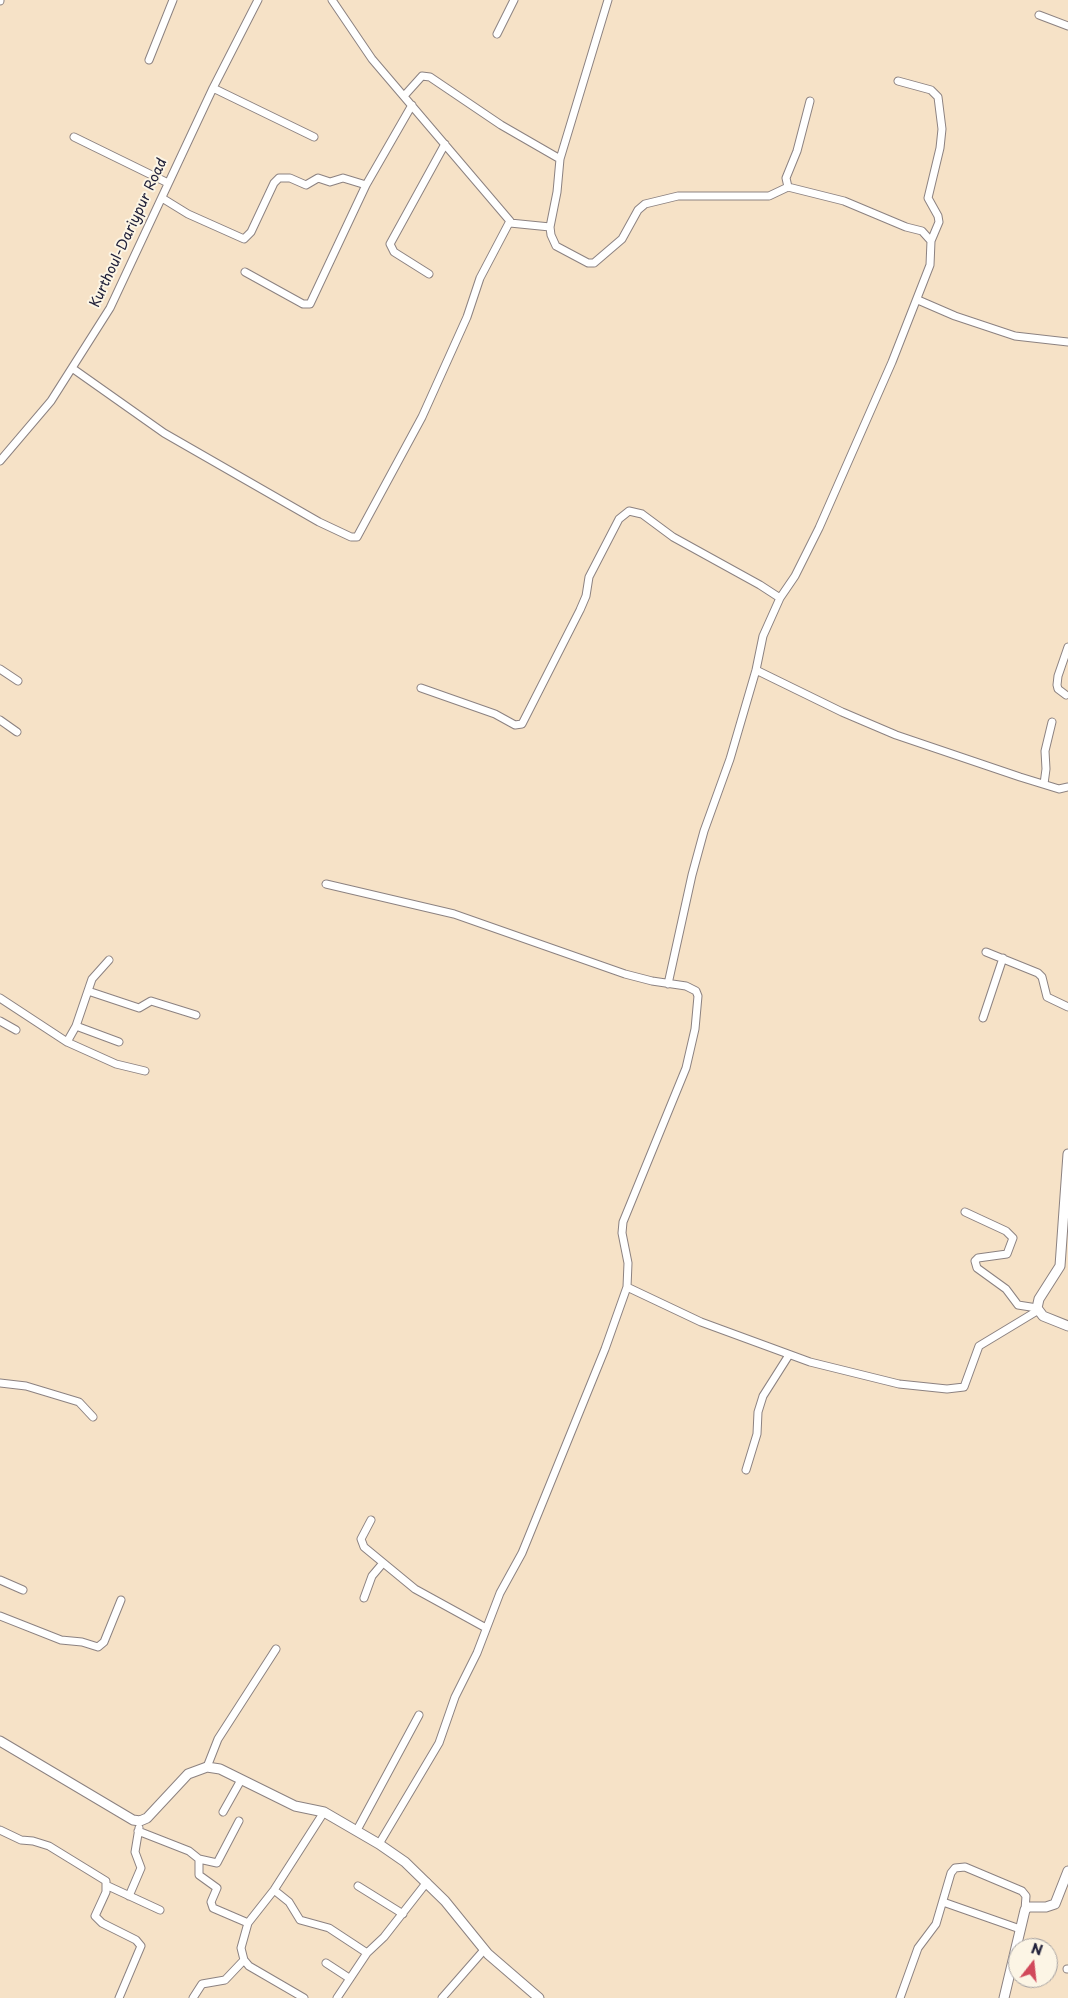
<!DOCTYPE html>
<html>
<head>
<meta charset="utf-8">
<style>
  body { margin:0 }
  #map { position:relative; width:1068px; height:1998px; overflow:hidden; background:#f6e2c7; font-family:"Playpen Sans",sans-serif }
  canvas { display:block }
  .north { position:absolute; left:1008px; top:1938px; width:50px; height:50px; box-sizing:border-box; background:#fcf5e5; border:1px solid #a5a1a1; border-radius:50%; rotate:16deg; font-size:14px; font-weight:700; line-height:20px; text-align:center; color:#22223b }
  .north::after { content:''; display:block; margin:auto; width:18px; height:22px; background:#d1495b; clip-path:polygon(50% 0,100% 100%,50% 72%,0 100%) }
</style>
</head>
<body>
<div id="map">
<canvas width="1068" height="1998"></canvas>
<div class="north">N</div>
</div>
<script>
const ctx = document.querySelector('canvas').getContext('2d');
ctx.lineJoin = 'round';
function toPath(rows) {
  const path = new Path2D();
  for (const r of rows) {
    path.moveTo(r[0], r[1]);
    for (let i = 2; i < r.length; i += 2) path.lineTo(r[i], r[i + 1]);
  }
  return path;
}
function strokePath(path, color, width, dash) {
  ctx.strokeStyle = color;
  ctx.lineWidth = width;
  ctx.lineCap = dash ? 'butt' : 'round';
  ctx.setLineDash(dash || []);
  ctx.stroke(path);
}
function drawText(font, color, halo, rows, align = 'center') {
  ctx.font = font + ' "Playpen Sans",sans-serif';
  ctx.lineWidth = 4;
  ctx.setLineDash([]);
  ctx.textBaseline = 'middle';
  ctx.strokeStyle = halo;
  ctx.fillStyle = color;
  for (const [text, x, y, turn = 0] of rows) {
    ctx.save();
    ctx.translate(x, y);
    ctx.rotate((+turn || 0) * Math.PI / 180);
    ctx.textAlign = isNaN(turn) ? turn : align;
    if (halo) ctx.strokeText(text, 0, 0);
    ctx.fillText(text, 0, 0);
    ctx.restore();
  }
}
const minor = toPath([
  [608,0,560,159,557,192,550,227,551,235,556,246,588,263,594,263,622,239,638,210,645,204,678,196,769,196,788,187],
  [0,1,0,0],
  [1039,15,1068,26],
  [497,34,514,0],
  [149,60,173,0],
  [898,81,931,90,938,97,942,129,940,148,928,198,938,216,939,222,931,241],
  [213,88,314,137],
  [404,96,422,76,430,77,501,125,560,159],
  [74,137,168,183],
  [162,198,188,214,244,239,251,232,274,183,279,178,290,178,306,185,318,178,330,182,343,178,366,185],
  [510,223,550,227],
  [245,272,303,304,310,304,366,185,412,105],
  [429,274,394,252,390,244,445,144],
  [918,300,955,316,1015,336,1068,342],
  [72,368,164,433,319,522,351,537,357,537,422,417,467,317,480,278,510,221,372,59,332,0],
  [0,461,51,401,110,308,213,88,258,0],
  [0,669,18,681],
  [756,670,842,712,896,735,1020,777,1059,789,1068,787],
  [421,688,495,714,515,725,522,724,580,610,586,596,589,577,619,519,629,511,642,514,673,537,760,585,780,598],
  [1066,695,1058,689,1057,685,1058,676,1068,647],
  [0,720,17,732],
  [1044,784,1046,769,1045,751,1052,722],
  [326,884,454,914,625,974,652,981,686,986,696,991,698,996,695,1029,686,1068,623,1222,622,1233,628,1263,627,1287,605,1349,522,1553,500,1593,477,1653,455,1697,439,1743,379,1844],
  [986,952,1038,973,1042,977,1047,997,1068,1007],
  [668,984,692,875,704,831,730,759,756,670,763,636,780,598,795,576,819,528,892,362,930,265,931,241,922,231,906,227,844,201,788,187,786,178,797,151,810,101],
  [88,991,139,1008,151,1001,196,1015],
  [0,998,67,1042,116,1064,145,1071],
  [983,1018,1003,958],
  [0,1021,16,1030],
  [76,1026,119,1042],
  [67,1042,76,1026,92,979,109,960],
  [965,1212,1006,1231,1013,1238,1007,1254,978,1258,975,1261,977,1268,1006,1289,1018,1305,1037,1308],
  [627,1287,701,1322,810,1362,899,1384,947,1389,964,1387,979,1346,1037,1311],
  [0,1383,26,1386,79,1402,93,1417],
  [746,1470,757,1434,758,1412,763,1396,789,1355],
  [371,1520,361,1539,364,1547,415,1589,486,1628],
  [0,1580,23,1590],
  [364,1598,372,1576,383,1563],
  [0,1616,61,1640,82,1642,98,1647,104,1642,121,1600],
  [207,1767,218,1739,276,1649],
  [223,1812,241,1780],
  [0,1830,21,1840,33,1841,49,1846,106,1881,106,1892,95,1916,102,1923,136,1940,141,1946,119,1998],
  [357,1830,419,1715],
  [138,1831,189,1851,199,1859,199,1875,217,1888,211,1902,213,1908,248,1923,241,1948,244,1960,249,1966,304,1998],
  [199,1859,217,1863,239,1821],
  [108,1886,160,1910],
  [358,1886,403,1914],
  [274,1890,289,1902,300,1920,329,1928,367,1953],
  [129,1896,141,1868,135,1852,139,1828],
  [943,1902,1020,1929],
  [248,1923,274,1890,324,1812],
  [326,1963,349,1978],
  [1067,1969,1068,1969],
  [193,1998,202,1984,225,1980,244,1960],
  [337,1998,367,1953,384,1937,427,1882],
  [442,1998,484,1950],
  [900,1998,918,1948,936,1924,951,1873,955,1868,965,1867,1022,1891,1026,1896,1025,1910]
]);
const tertiary = toPath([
  [1068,1154,1060,1266,1039,1299,1037,1308,1043,1316,1068,1326],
  [0,1741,133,1820,140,1821,147,1818,188,1774,207,1767,220,1769,295,1806,324,1812,379,1844,405,1862,445,1901,488,1954,539,1998],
  [1004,1998,1025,1910,1028,1907,1046,1907,1055,1904,1068,1871]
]);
const streetNames = [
  ["Kurthoul-Dariypur Road",129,233,-65]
];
strokePath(minor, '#8c8281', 9);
strokePath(tertiary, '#8c8281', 11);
strokePath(minor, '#fff', 7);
strokePath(tertiary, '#fff', 9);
drawText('14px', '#22223b', '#fcf5e5', streetNames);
</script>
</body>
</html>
